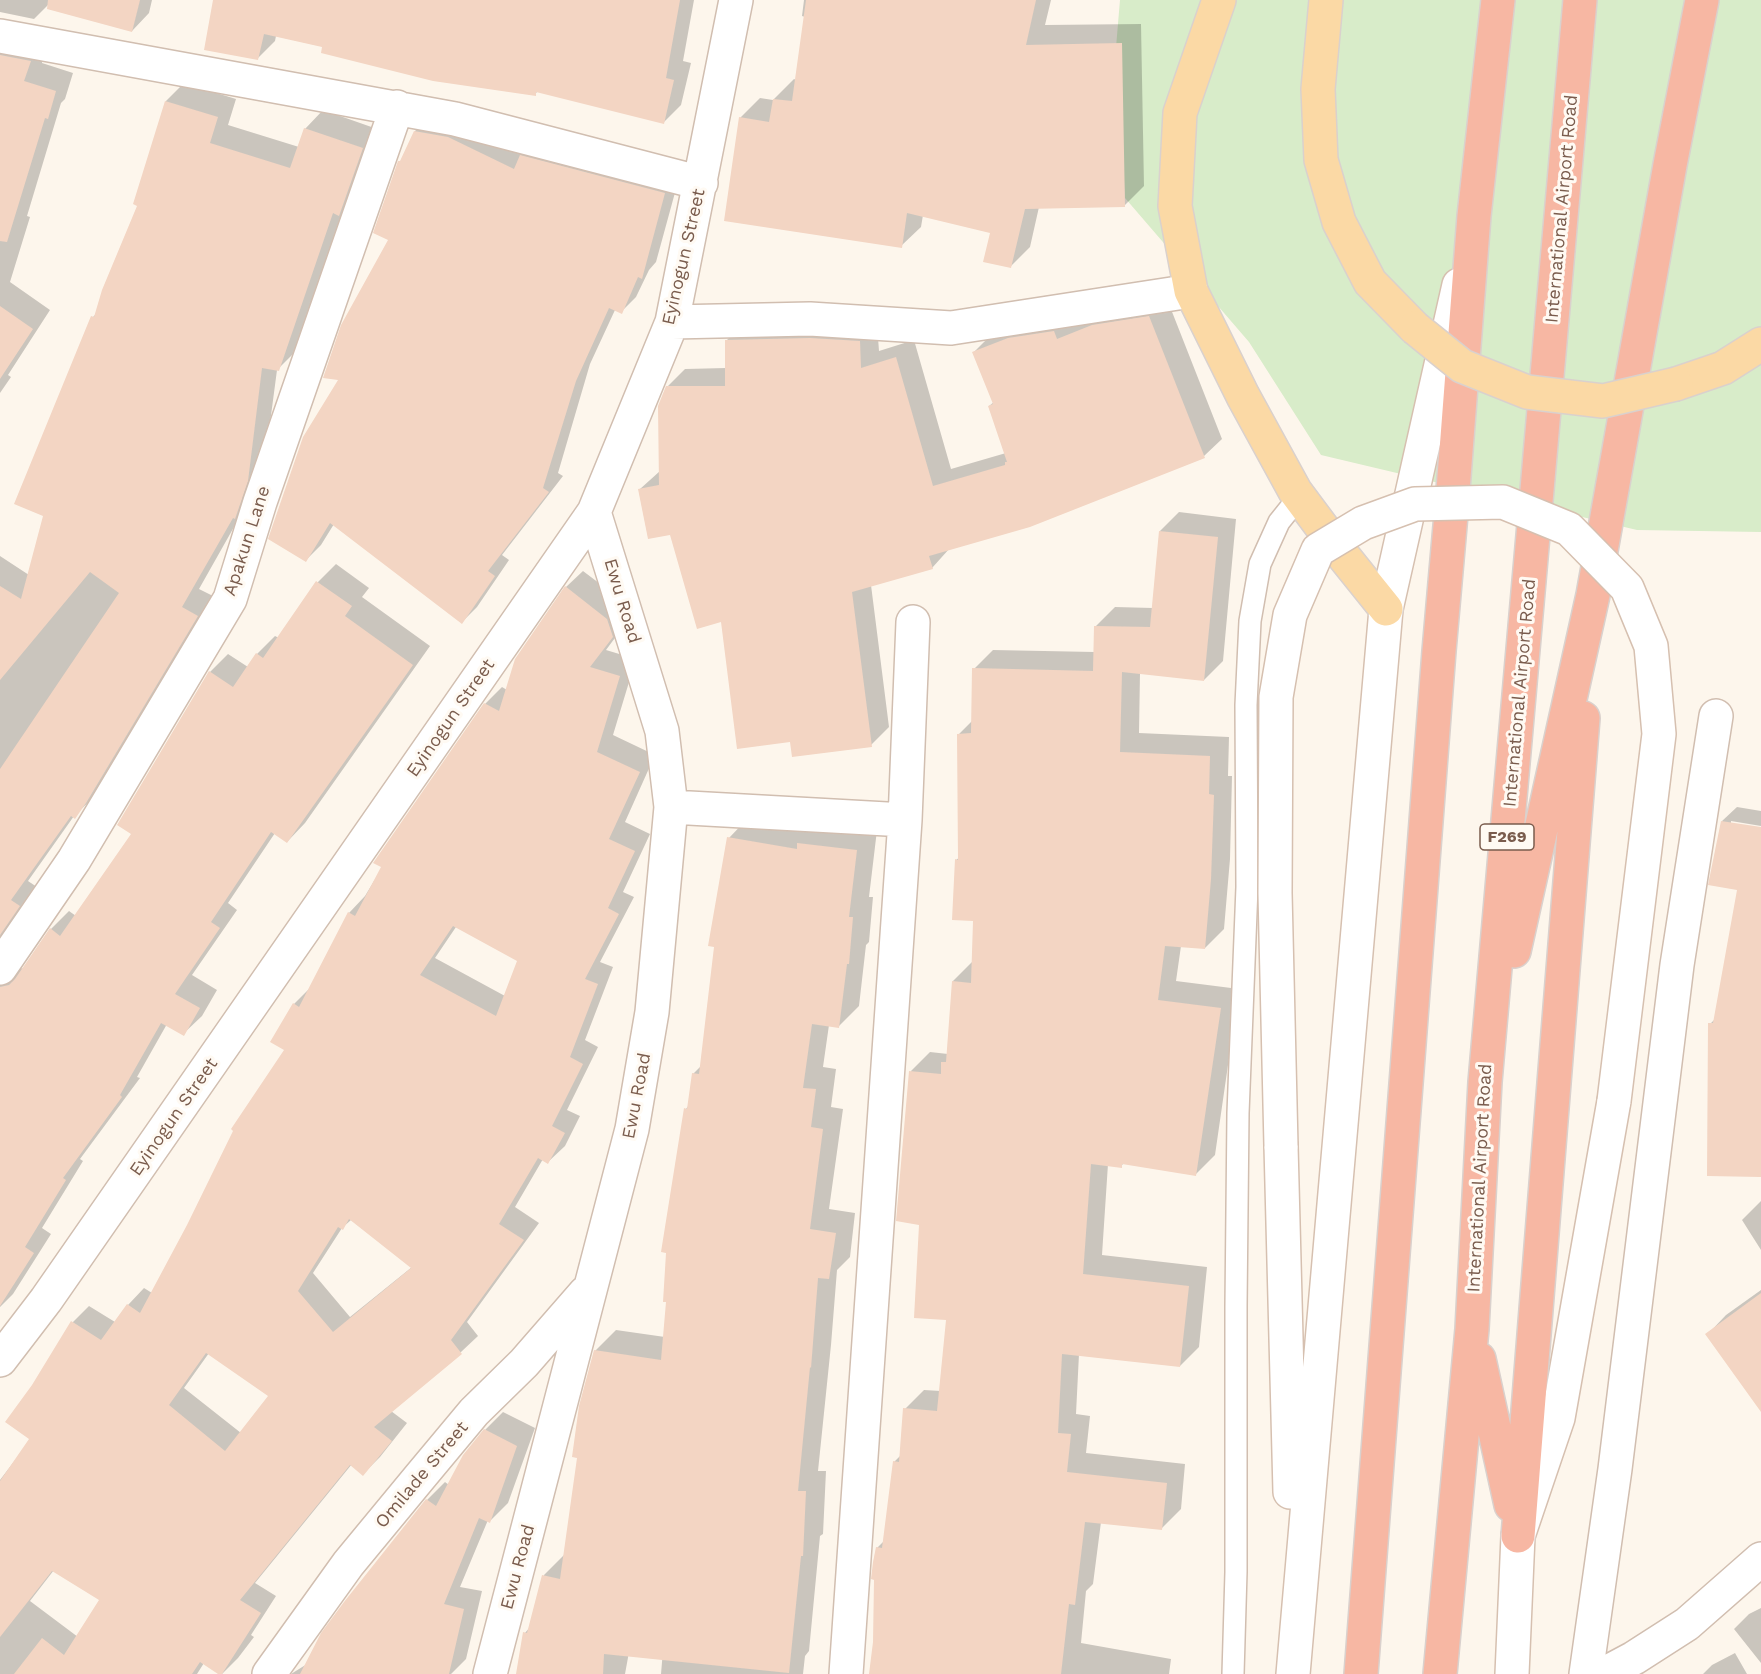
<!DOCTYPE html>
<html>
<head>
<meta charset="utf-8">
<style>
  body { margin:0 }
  canvas { display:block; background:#fdf6ec }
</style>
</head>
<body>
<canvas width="1761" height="1674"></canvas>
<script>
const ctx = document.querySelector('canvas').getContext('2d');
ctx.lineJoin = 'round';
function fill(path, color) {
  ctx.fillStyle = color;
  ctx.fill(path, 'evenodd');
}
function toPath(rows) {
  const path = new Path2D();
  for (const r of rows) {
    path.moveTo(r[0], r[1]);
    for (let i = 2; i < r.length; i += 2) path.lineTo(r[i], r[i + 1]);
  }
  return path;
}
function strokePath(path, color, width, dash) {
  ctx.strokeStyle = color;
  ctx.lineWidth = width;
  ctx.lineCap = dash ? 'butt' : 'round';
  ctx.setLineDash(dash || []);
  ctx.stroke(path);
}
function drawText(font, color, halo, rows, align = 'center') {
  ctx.font = font + ' "Work Sans",sans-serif';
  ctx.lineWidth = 6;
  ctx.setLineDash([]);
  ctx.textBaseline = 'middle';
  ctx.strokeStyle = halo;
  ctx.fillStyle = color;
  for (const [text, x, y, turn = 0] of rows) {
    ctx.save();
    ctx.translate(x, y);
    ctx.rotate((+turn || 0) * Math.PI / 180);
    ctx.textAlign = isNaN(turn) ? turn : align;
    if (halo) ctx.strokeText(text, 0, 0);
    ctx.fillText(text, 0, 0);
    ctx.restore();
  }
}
const green = toPath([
  [1120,0,1761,0,1761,532,1637,530,1321,455,1249,342,1125,198,1116,47]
]);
const shadow = toPath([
  [0,0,53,0,34,19,0,12],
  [87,0,152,0,149,13,132,31],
  [215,0,694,0,683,61,691,63,681,105,663,123,538,91,535,94,276,36,275,41,258,58],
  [804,0,1051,0,1045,25,1141,24,1144,186,1125,205,1039,207,1030,247,1010,267,992,232,923,215,921,227,901,246,740,118,760,98,773,100,794,79,796,80,805,17,802,16],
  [0,36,46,42,42,63,73,73,65,99,61,103,27,216,30,217,10,282,50,310,8,375,11,377,0,393],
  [184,83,236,99,228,125,299,147,305,129,323,110,380,130,296,351,277,370,265,461,247,504,199,589,215,597,93,798,74,816,28,881,37,887,0,944,0,556,29,575,93,317,97,313,139,206,166,101],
  [431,116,679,178,656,262,649,270,636,297,621,312,615,310,590,364,558,473,563,476,502,555,509,560,477,607,462,622,334,524,321,545,306,560,340,379,390,239,403,158,415,131],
  [1167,299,1222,439,1204,456,950,548,932,568,871,585,889,727,871,745,722,620,671,533,640,489,660,471,667,387,685,369,726,368,727,340,745,322,877,324,879,351,914,340,951,469,1006,453,989,406,994,402,974,352,992,334],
  [1179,512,1236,519,1223,661,1204,680,1140,673,1139,733,1229,737,1228,776,1232,776,1230,859,1224,929,1205,948,1181,946,1176,981,1239,989,1215,1155,1196,1174,1124,1163,1121,1166,1108,1164,1102,1255,1207,1267,1199,1347,1180,1366,1079,1354,1076,1414,1090,1416,1086,1453,1185,1464,1181,1509,1162,1528,1101,1522,1093,1584,1086,1591,1081,1643,1171,1659,1169,1674,870,1674,874,1642,877,1548,885,1540,894,1462,901,1455,905,1409,924,1390,941,1391,948,1319,921,1223,911,1071,930,1052,948,1054,953,981,972,962,975,919,956,860,960,857,959,734,973,720,974,669,993,650,1095,652,1096,626,1115,607,1153,608,1160,531],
  [336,564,369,588,362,597,430,646,305,823,287,842,275,833,228,903,237,910,192,975,217,990,202,1016,183,1034,167,1024,137,1077,140,1078,80,1159,83,1161,42,1228,51,1234,13,1294,0,1307,0,953,17,969,25,968,51,929,69,911,76,916,133,834,210,672,228,654,248,667,257,654,275,636,279,638,318,582],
  [583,571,624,602,629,619,606,650,636,659,613,735,655,755,625,822,650,834,623,892,634,897,600,962,613,967,585,1040,598,1047,567,1110,580,1116,565,1146,548,1162,543,1159,515,1207,539,1223,467,1322,478,1336,461,1352,391,1411,407,1423,380,1457,363,1474,352,1464,255,1583,276,1596,251,1635,254,1637,238,1658,222,1674,204,1663,197,1674,0,1674,0,1480,31,1439,33,1386,73,1322,89,1306,115,1322,128,1305,144,1288,152,1293,286,1050,294,1004,311,987,349,913,365,896,383,866,375,862,485,704,502,687,507,690,566,587],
  [456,927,519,960,505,996,435,958],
  [351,1220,412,1267,350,1317,313,1273,342,1228],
  [209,1353,270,1396,241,1433,184,1388],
  [54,1570,101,1600,78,1637,30,1601],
  [1737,807,1761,811,1761,826,1731,821,1731,824,1761,829,1761,1176,1710,1024,1716,1018,1739,888,1722,821],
  [749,817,877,830,869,897,873,897,869,942,866,945,859,1006,839,1026,829,1025,823,1067,836,1069,831,1107,843,1109,829,1209,855,1213,850,1257,837,1270,831,1345,818,1471,826,1471,823,1534,820,1536,809,1651,805,1656,803,1674,661,1674,673,1529,652,1526,625,1674,518,1674,525,1633,530,1627,544,1575,565,1554,595,1351,616,1330,665,1337,686,1109,689,1105,693,1074,701,1066,729,838],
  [1761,1201,1761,1250,1742,1220],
  [1761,1290,1761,1410,1707,1335,1726,1315],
  [503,1412,535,1428,508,1503,490,1521,488,1520,460,1587,482,1591,466,1659,451,1674,417,1674,427,1500,445,1482,449,1485,485,1430],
  [1761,1608,1761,1663,1734,1629,1749,1614],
  [1735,1653,1747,1674,1703,1674,1712,1665],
  [307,1664,376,1674,291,1674]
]);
const building = toPath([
  [48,0,140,0,132,32,47,9],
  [213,0,680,0,666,78,674,80,664,124,536,92,536,96,433,81,321,53,322,47,264,34,258,60,204,50],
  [806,0,1036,0,1026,45,1122,43,1125,207,1025,209,1011,268,983,262,990,233,907,213,902,248,724,221,739,117,769,122,773,99,792,101],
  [0,55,31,61,24,81,56,91,48,119,45,118,7,242,0,241],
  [165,101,218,117,210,143,290,168,304,128,363,148,339,216,333,213,279,371,262,368,248,481,235,519,233,518,182,607,198,616,86,803,75,819,71,816,11,900,20,906,0,935,0,769,119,593,90,572,0,680,0,586,21,599,43,516,14,504,91,316,94,317,102,290,137,206,133,204],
  [414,131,448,137,514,169,520,155,665,193,642,279,638,277,622,314,609,308,576,381,543,488,549,492,488,571,495,576,462,624,330,523,306,562,268,539,303,437,338,380,323,378,341,325,388,240,373,233,398,161,400,161],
  [0,306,33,329,0,379],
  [1149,316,1205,458,1030,527,929,556,933,569,852,592,872,747,792,757,790,742,737,749,721,622,697,629,670,535,648,539,638,489,659,485,658,406,666,386,725,386,725,340,810,338,860,341,861,368,896,357,933,486,1005,465,1005,462,1007,462,988,406,993,404,972,352,1008,338,1054,331,1057,339,1092,325],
  [1159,531,1218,537,1204,681,1122,672,1120,752,1210,756,1209,794,1214,795,1211,879,1205,949,1165,946,1158,1000,1221,1008,1196,1176,1122,1164,1122,1168,1091,1164,1083,1274,1189,1286,1180,1367,1062,1354,1058,1433,1071,1434,1067,1472,1167,1483,1162,1530,1085,1522,1075,1605,1069,1604,1061,1674,869,1674,873,1642,874,1580,871,1579,873,1562,876,1547,882,1548,893,1461,899,1462,903,1408,937,1411,946,1320,914,1318,919,1225,896,1221,909,1071,941,1074,941,1062,946,1062,952,981,971,983,973,921,952,920,955,859,958,860,957,734,971,733,972,668,1093,671,1094,626,1150,627],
  [316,581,352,606,345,616,413,665,287,843,271,832,211,922,220,928,175,994,200,1008,184,1036,161,1023,120,1095,122,1097,63,1178,66,1180,25,1247,34,1253,0,1306,0,987,9,985,15,979,50,928,60,936,131,834,117,825,209,671,233,687,256,653,263,658],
  [565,586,607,619,613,637,590,667,620,676,597,752,640,772,609,839,635,851,608,908,619,914,585,979,598,984,570,1057,583,1064,552,1126,565,1133,548,1164,538,1158,499,1224,524,1240,451,1340,462,1354,374,1427,392,1441,363,1476,350,1465,240,1600,261,1613,222,1674,218,1674,200,1662,192,1674,14,1674,42,1638,64,1655,99,1600,52,1571,0,1637,0,1481,29,1439,5,1422,32,1385,71,1321,101,1340,127,1304,140,1313,187,1225,233,1131,231,1129,284,1050,270,1042,293,1003,299,1007,348,912,355,916,381,867,373,863,484,703,499,711,515,659],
  [453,926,517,961,496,1016,420,975],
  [349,1219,411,1268,333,1332,298,1291,338,1227,343,1230],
  [206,1353,268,1396,225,1451,169,1405],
  [1721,821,1761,827,1761,1177,1707,1176,1708,1023,1713,1023,1737,890,1708,885],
  [727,837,797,849,797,843,857,850,849,917,853,917,849,964,847,964,839,1028,812,1024,803,1088,816,1089,811,1127,823,1129,810,1229,836,1233,829,1279,818,1278,811,1368,810,1367,798,1491,806,1491,803,1556,801,1556,789,1673,604,1654,603,1674,516,1674,523,1632,527,1633,542,1575,560,1579,577,1458,572,1457,579,1406,594,1350,661,1360,666,1302,663,1302,666,1253,661,1252,684,1108,687,1109,692,1073,699,1074,714,947,708,946],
  [1761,1293,1761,1412,1705,1334],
  [484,1429,517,1446,490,1523,479,1518,444,1604,464,1609,449,1674,300,1674,321,1633,344,1602,426,1499,436,1506,463,1455]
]);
const lane = toPath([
  [1233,1674,1236,1572,1236,1306,1238,1113,1247,887,1246,705,1250,621,1260,564,1279,522,1299,497,1295,491]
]);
const street = toPath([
  [0,36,455,119,701,183],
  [672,322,810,319,951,328,1191,291],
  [671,807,905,820],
  [0,968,74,860,230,599,260,502,397,107],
  [0,1360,46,1300,594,512,672,322,736,0],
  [269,1674,348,1564,419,1478,474,1412,524,1363,585,1293],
  [490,1674,632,1129,652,1012,671,807,662,731,594,512],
  [846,1674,905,820,913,622],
  [1586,1674,1615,1469,1677,965,1716,716],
  [1604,1674,1634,1658,1687,1624,1761,1559]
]);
const secondary = toPath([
  [1281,1146,1290,1492],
  [1293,1674,1386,609,1459,285],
  [1512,1674,1518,1536,1558,1418,1614,1101]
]);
const primary = toPath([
  [1219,0,1180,113,1175,206,1191,291,1243,396,1295,491,1345,558,1386,609],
  [1326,0,1318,89,1321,160,1339,222,1370,282,1415,328],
  [1676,384,1723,368,1761,344]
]);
const highway = toPath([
  [1514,951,1593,595,1670,165,1702,0],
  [1479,1359,1511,1505],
  [1518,1536,1583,718],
  [1361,1674,1439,651,1452,503,1474,216,1498,0],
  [1440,1674,1472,1329,1485,1082,1580,0]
]);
const secondaryBridge = toPath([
  [1281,1146,1275,893,1276,697,1290,615,1318,550,1363,523,1415,504,1503,502,1569,529,1627,588,1651,646,1659,734,1614,1101]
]);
const primaryBridge = toPath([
  [1415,328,1462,366,1527,392,1603,401,1676,384]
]);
const shields = [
  [1507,837,54]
];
const shieldNames = [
  ["F269",1507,837]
];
const streetNames = [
  ["International Airport Road",1562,209,-85],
  ["Eyinogun Street",684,257,-77],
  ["Apakun Lane",247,541,-72],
  ["Ewu Road",622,601,73],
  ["International Airport Road",1520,693,-85],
  ["Eyinogun Street",451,718,-55],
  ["Ewu Road",637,1096,-79],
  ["Eyinogun Street",174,1117,-55],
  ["International Airport Road",1480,1178,-87],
  ["Omilade Street",422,1475,-50],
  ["Ewu Road",518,1567,-75]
];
fill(green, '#d8ecc9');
fill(shadow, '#0003');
fill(building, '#f3d5c3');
strokePath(lane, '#d1beb0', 24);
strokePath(street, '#d1beb0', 36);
strokePath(secondary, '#d6c0b0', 36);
strokePath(primary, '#dad1cd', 36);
strokePath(highway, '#dad1cd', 36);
strokePath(lane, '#fff', 21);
strokePath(street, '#fff', 33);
strokePath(secondary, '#fff', 33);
strokePath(primary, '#fbd9a5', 33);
strokePath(highway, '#f7b7a3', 33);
strokePath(secondaryBridge, '#d6c0b0', 36, []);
strokePath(primaryBridge, '#dad1cd', 36, []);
strokePath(secondaryBridge, '#fff', 33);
strokePath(primaryBridge, '#fbd9a5', 33);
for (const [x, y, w] of shields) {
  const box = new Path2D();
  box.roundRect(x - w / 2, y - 13, w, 26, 4.5);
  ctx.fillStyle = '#fffaf3';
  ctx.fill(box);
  strokePath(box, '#7a5c4d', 1.5);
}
drawText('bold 16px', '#7a5c4d', null, shieldNames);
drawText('18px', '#7a5c4d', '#fffaf3', streetNames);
</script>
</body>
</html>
